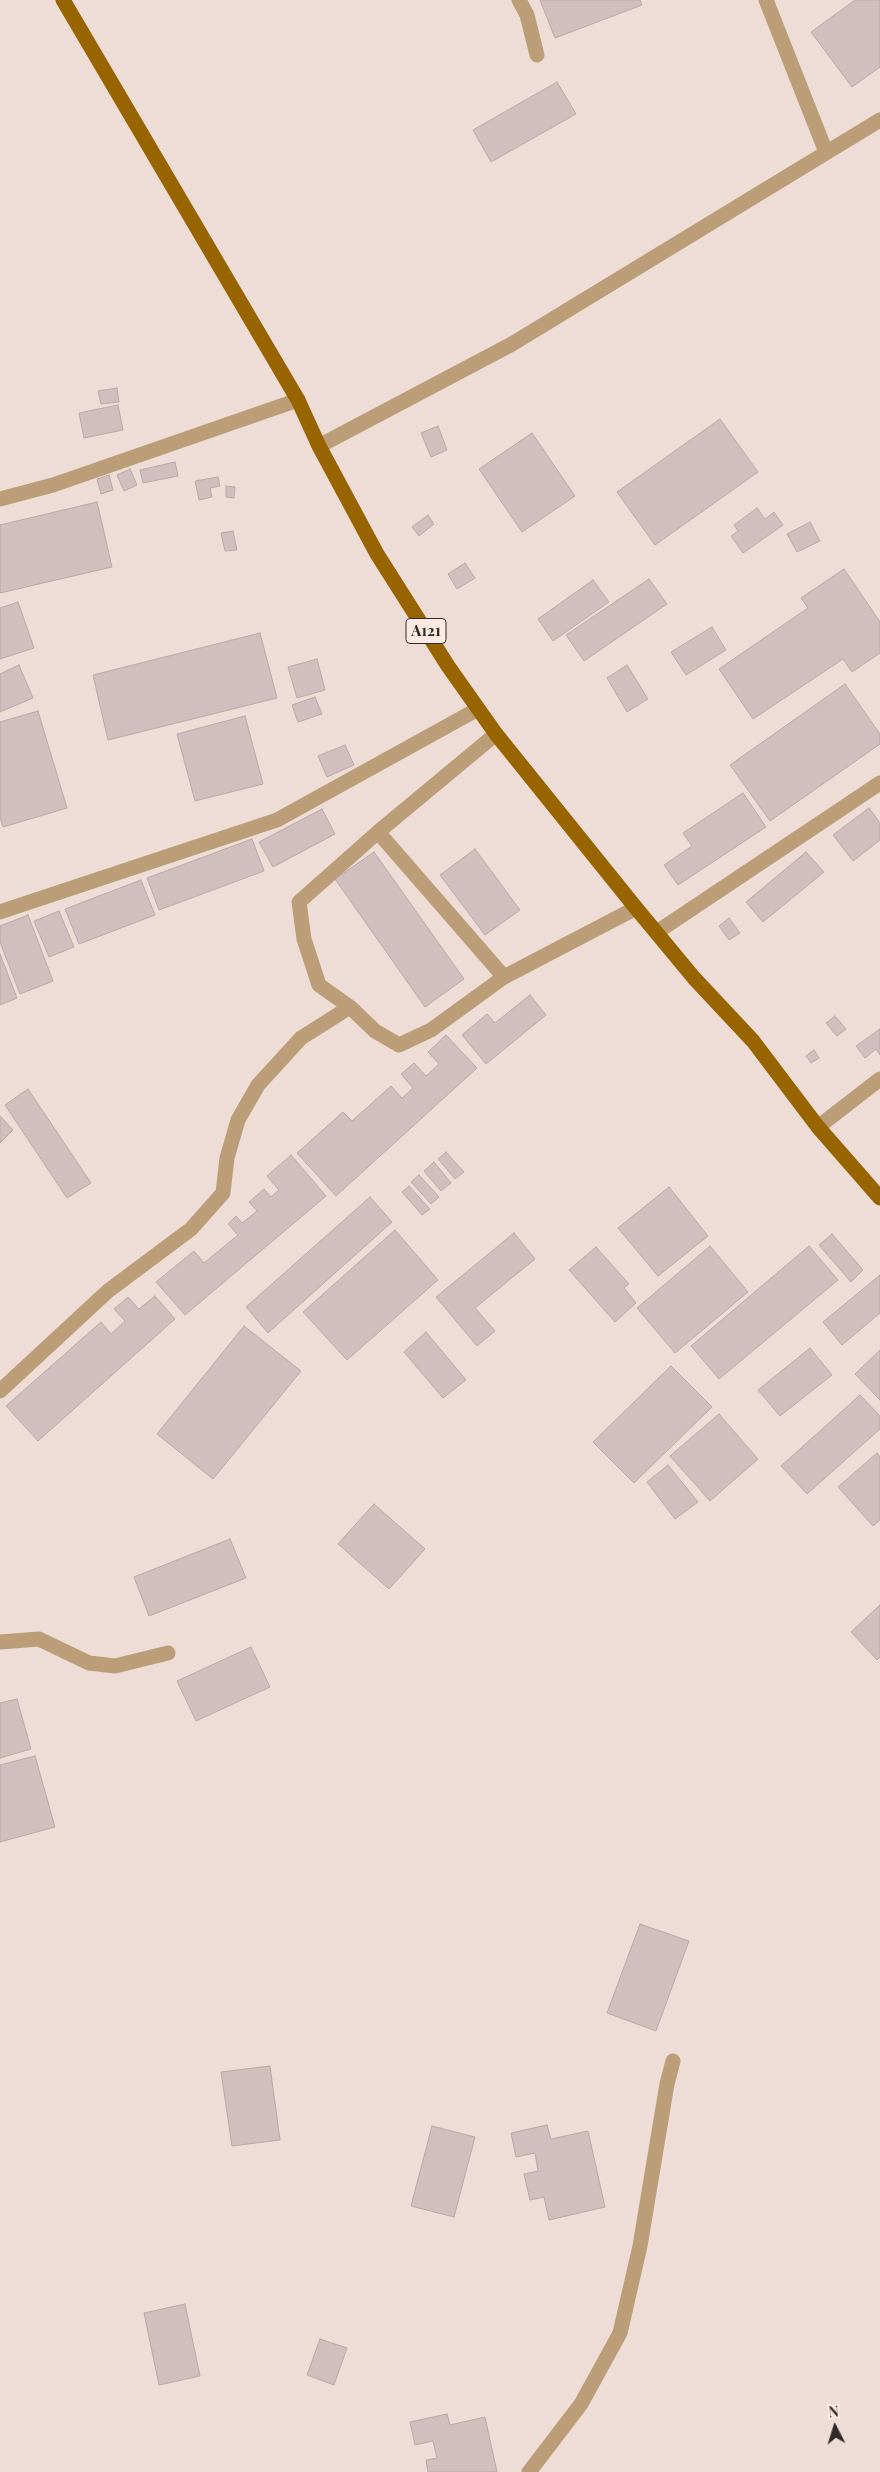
<!DOCTYPE html>
<html>
<head>
<meta charset="utf-8">
<style>
  body { margin:0 }
  #map { position:relative; width:880px; height:2472px; overflow:hidden; background:#eedcd6; font-family:"Playfair Display",serif }
  canvas { display:block }
  .north { position:absolute; left:810px; top:2402px; width:50px; height:50px; -webkit-text-stroke:4px #fbeae3; paint-order:stroke; rotate:355deg; font-size:14px; font-weight:700; line-height:20px; text-align:center; color:#2f2927 }
  .north::after { content:''; display:block; margin:auto; width:18px; height:22px; background:#2f2927; clip-path:polygon(50% 0,100% 100%,50% 72%,0 100%) }
</style>
</head>
<body>
<div id="map">
<canvas width="880" height="2472"></canvas>
<div class="north">N</div>
</div>
<script>
const ctx = document.querySelector('canvas').getContext('2d');
ctx.lineJoin = 'round';
function fill(path, color) {
  ctx.fillStyle = color;
  ctx.fill(path, 'evenodd');
}
function toPath(rows) {
  const path = new Path2D();
  for (const r of rows) {
    path.moveTo(r[0], r[1]);
    for (let i = 2; i < r.length; i += 2) path.lineTo(r[i], r[i + 1]);
  }
  return path;
}
function strokePath(path, color, width, dash) {
  ctx.strokeStyle = color;
  ctx.lineWidth = width;
  ctx.lineCap = dash ? 'butt' : 'round';
  ctx.setLineDash(dash || []);
  ctx.stroke(path);
}
function drawText(font, color, halo, rows, align = 'center') {
  ctx.font = font + ' "Playfair Display",serif';
  ctx.lineWidth = 4;
  ctx.setLineDash([]);
  ctx.textBaseline = 'middle';
  ctx.strokeStyle = halo;
  ctx.fillStyle = color;
  for (const [text, x, y, turn = 0] of rows) {
    ctx.save();
    ctx.translate(x, y);
    ctx.rotate((+turn || 0) * Math.PI / 180);
    ctx.textAlign = isNaN(turn) ? turn : align;
    if (halo) ctx.strokeText(text, 0, 0);
    ctx.fillText(text, 0, 0);
    ctx.restore();
  }
}
const building = toPath([
  [540,0,640,0,642,5,555,38,540,0],
  [855,0,880,0,880,67,852,87,811,32,855,0],
  [557,82,576,114,491,162,473,130,557,82],
  [117,388,119,402,101,404,98,391,117,388],
  [118,405,123,430,84,438,79,413,118,405],
  [720,419,758,472,655,545,617,492,720,419],
  [438,426,447,450,431,457,421,433,438,426],
  [532,433,575,496,522,532,479,469,532,433],
  [175,462,178,476,143,483,140,470,175,462],
  [130,469,137,485,124,491,117,475,130,469],
  [109,475,113,490,101,494,97,479,109,475],
  [218,477,220,486,210,488,212,497,199,500,195,481,218,477],
  [226,486,235,487,234,498,226,497,226,486],
  [97,502,112,567,0,593,0,525,97,502],
  [757,508,765,519,774,512,783,525,743,553,731,536,738,531,734,525,757,508],
  [428,515,434,524,419,536,412,527,428,515],
  [810,522,820,541,797,552,787,534,810,522],
  [233,531,237,550,225,551,221,533,233,531],
  [465,563,475,578,457,589,448,574,465,563],
  [844,569,880,622,880,653,852,672,843,659,753,719,719,669,808,608,801,598,844,569],
  [649,579,667,604,584,661,566,635,649,579],
  [593,580,609,602,553,641,538,619,593,580],
  [18,602,34,648,0,659,0,608,18,602],
  [712,627,726,650,686,675,671,652,712,627],
  [260,633,277,698,108,740,93,675,260,633],
  [317,659,325,690,297,698,288,667,317,659],
  [19,665,33,698,0,712,0,674,19,665],
  [627,665,648,699,627,712,607,678,627,665],
  [845,684,880,734,880,744,770,821,730,765,845,684],
  [315,697,322,714,298,722,292,705,315,697],
  [38,711,67,808,3,827,0,817,0,722,38,711],
  [245,716,263,784,195,801,177,734,245,716],
  [345,745,354,765,327,777,318,756,345,745],
  [743,793,766,827,678,885,664,865,692,846,683,833,743,793],
  [869,808,880,823,880,840,853,861,833,835,869,808],
  [322,809,335,834,273,867,259,842,322,809],
  [252,839,264,871,159,910,147,878,252,839],
  [475,849,520,910,485,935,440,875,475,849],
  [374,852,464,979,425,1007,335,879,374,852],
  [806,852,824,872,763,922,746,902,806,852],
  [141,880,155,915,79,944,65,909,141,880],
  [59,911,74,947,49,957,34,921,59,911],
  [28,915,53,981,20,994,0,942,0,926,28,915],
  [729,918,740,933,729,940,719,926,729,918],
  [0,954,17,998,0,1005,0,954],
  [530,995,546,1015,486,1064,462,1035,487,1014,495,1023,530,995],
  [835,1016,846,1029,837,1036,826,1023,835,1016],
  [880,1029,880,1055,876,1049,865,1058,856,1046,880,1029],
  [446,1035,477,1068,336,1196,297,1153,343,1112,352,1121,391,1086,402,1098,413,1088,401,1074,414,1063,426,1076,439,1064,428,1052,446,1035],
  [814,1050,819,1058,811,1063,806,1056,814,1050],
  [28,1089,91,1183,67,1198,5,1105,28,1089],
  [0,1116,13,1130,0,1143,0,1116],
  [446,1152,464,1172,455,1179,438,1159,446,1152],
  [291,1155,326,1196,185,1315,156,1282,194,1251,204,1263,238,1235,228,1224,236,1216,242,1223,257,1211,249,1202,264,1189,271,1197,279,1190,267,1176,291,1155],
  [434,1162,451,1183,441,1191,424,1171,434,1162],
  [419,1175,439,1197,431,1204,411,1182,419,1175],
  [409,1186,430,1209,422,1215,402,1192,409,1186],
  [669,1187,708,1236,658,1276,618,1228,669,1187],
  [370,1197,392,1222,268,1333,246,1307,370,1197],
  [395,1230,438,1280,347,1360,303,1312,395,1230],
  [514,1233,535,1259,475,1308,495,1331,477,1346,436,1297,514,1233],
  [832,1234,863,1270,851,1282,819,1245,832,1234],
  [710,1246,748,1292,675,1353,637,1308,710,1246],
  [809,1246,838,1280,719,1379,691,1346,809,1246],
  [596,1247,629,1284,624,1288,636,1303,615,1322,569,1270,596,1247],
  [880,1275,880,1313,842,1345,823,1322,880,1275],
  [155,1296,175,1319,38,1441,6,1406,101,1322,111,1334,125,1321,114,1309,128,1297,139,1309,155,1296],
  [244,1326,301,1371,213,1479,157,1434,244,1326],
  [426,1332,466,1380,443,1398,404,1352,426,1332],
  [810,1348,832,1375,780,1416,758,1390,810,1348],
  [880,1350,880,1400,855,1374,880,1350],
  [671,1366,712,1407,634,1483,593,1442,671,1366],
  [860,1395,880,1416,880,1429,807,1494,781,1466,860,1395],
  [719,1414,758,1459,710,1501,670,1456,719,1414],
  [877,1453,880,1457,880,1520,873,1526,838,1487,877,1453],
  [668,1465,698,1502,675,1519,647,1482,668,1465],
  [374,1504,425,1549,389,1589,338,1544,374,1504],
  [230,1539,246,1578,149,1616,134,1577,230,1539],
  [880,1605,880,1657,877,1660,851,1632,880,1605],
  [251,1647,270,1687,196,1721,177,1681,251,1647],
  [17,1699,31,1749,0,1758,0,1703,17,1699],
  [35,1756,55,1827,0,1842,0,1765,35,1756],
  [640,1924,689,1941,656,2031,607,2013,640,1924],
  [270,2066,280,2140,232,2146,221,2072,270,2066],
  [547,2125,551,2139,588,2131,605,2207,549,2220,544,2197,530,2200,524,2174,538,2171,535,2153,516,2157,511,2133,547,2125],
  [432,2126,475,2137,454,2217,411,2206,432,2126],
  [185,2304,200,2376,159,2385,144,2313,185,2304],
  [320,2339,347,2348,334,2385,307,2375,320,2339],
  [447,2414,450,2425,485,2417,497,2472,428,2472,426,2460,437,2458,433,2441,415,2445,410,2422,447,2414]
]);
const minor = toPath([
  [519,0,527,15,537,55],
  [766,0,826,152],
  [319,446,512,344,880,120],
  [0,499,53,485,298,400],
  [496,734,378,832,299,902,304,939,319,985,350,1007,375,1031,399,1045,431,1030,504,977,636,908],
  [378,832,504,977],
  [0,912,277,820,478,709],
  [657,932,880,783],
  [818,1127,880,1079],
  [0,1391,108,1291,191,1229,223,1193,227,1158,238,1120,258,1085,301,1038,350,1007],
  [0,1642,39,1639,89,1663,115,1666,168,1653],
  [529,2472,581,2404,620,2333,640,2246,667,2084,673,2061]
]);
const major = toPath([
  [63,0,298,400,319,446,377,554,448,666,496,734,636,908,694,978,753,1041,818,1127,880,1198]
]);
const shields = [
  [426,631,40]
];
const shieldNames = [
  ["A121",426,631]
];
fill(building, '#d1bfc0');
strokePath(building, '#baa8a9', 1);
strokePath(minor, '#bb9e78', 15);
strokePath(major, '#986400', 15);
for (const [x, y, w] of shields) {
  const box = new Path2D();
  box.roundRect(x - w / 2, y - 12.5, w, 25, 4);
  ctx.fillStyle = '#fbeae3';
  ctx.fill(box);
  strokePath(box, '#2f2927', 1);
}
drawText('bold 15px', '#2f2927', null, shieldNames);
</script>
</body>
</html>
